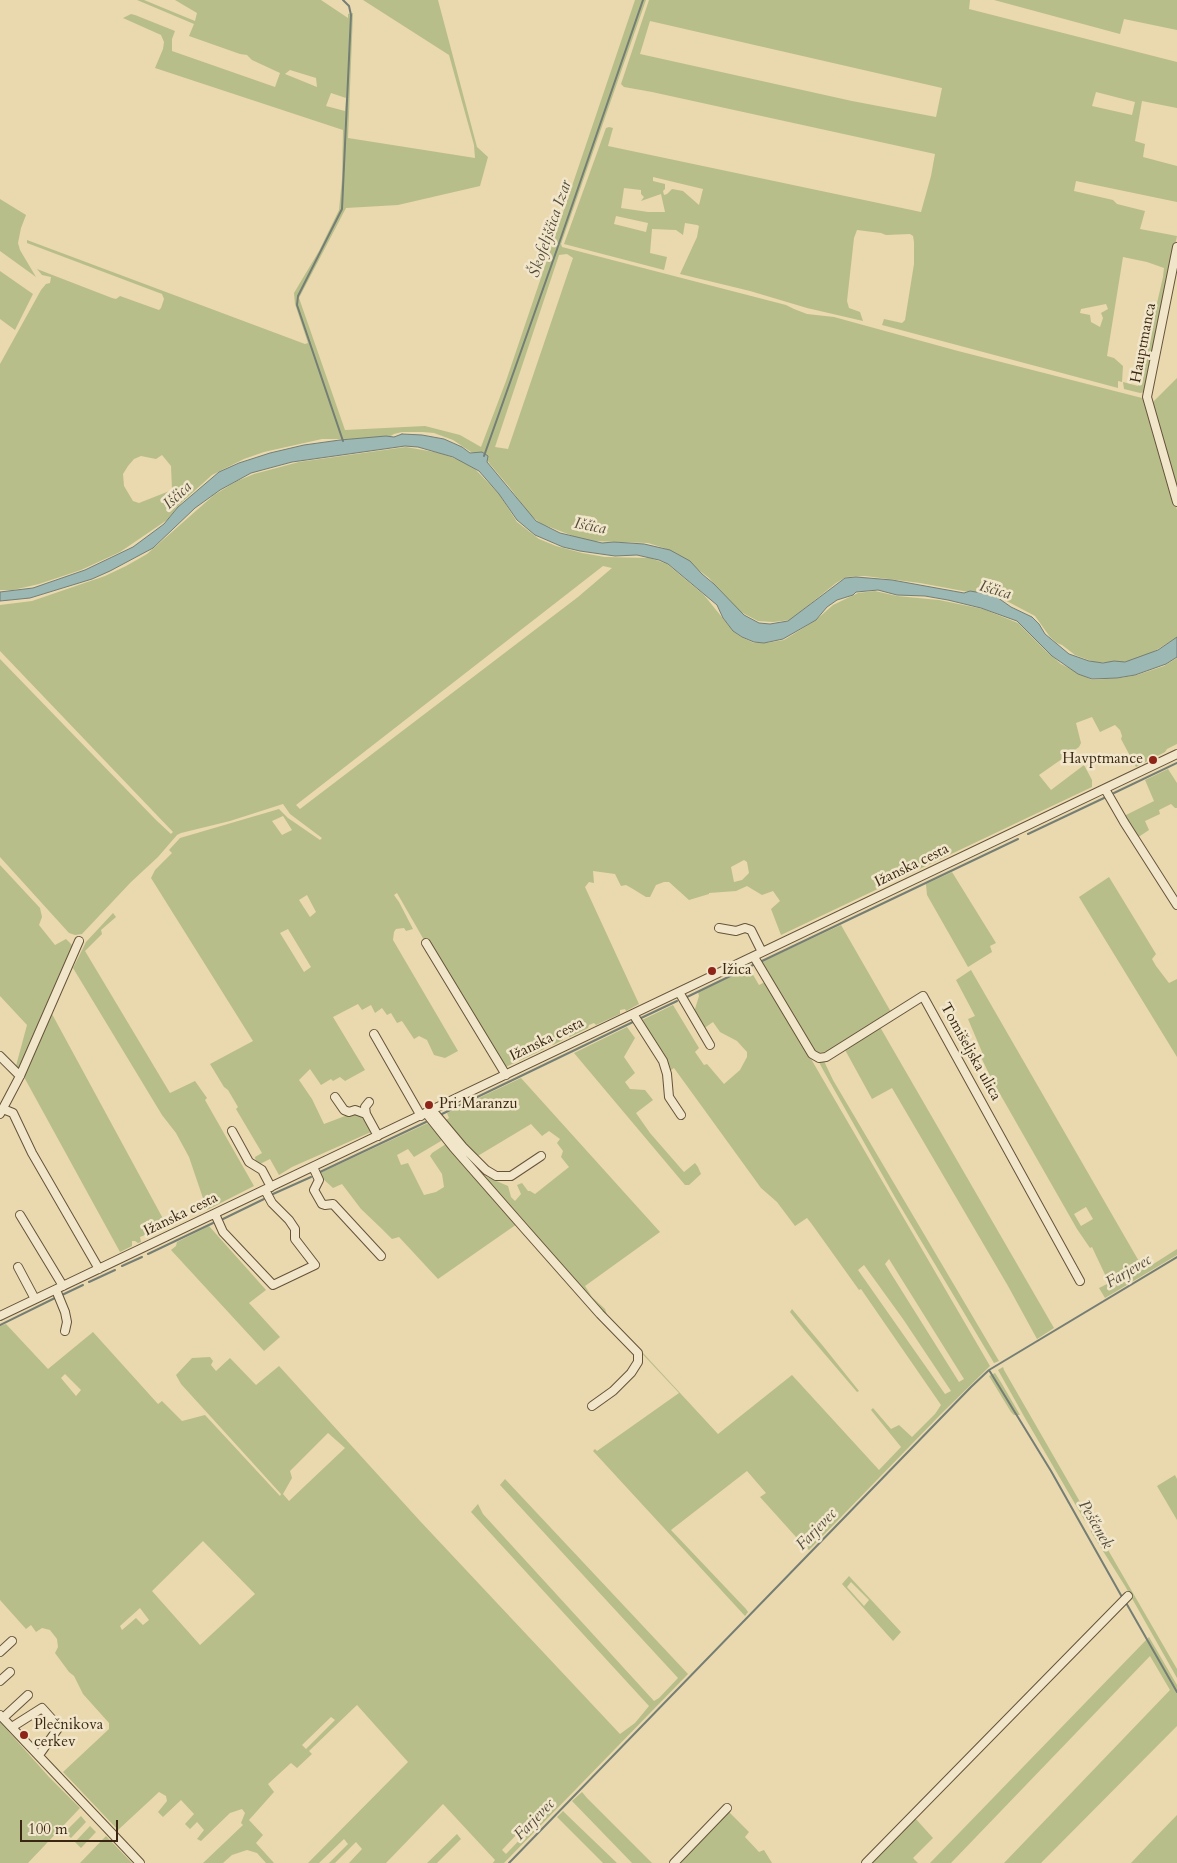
<!DOCTYPE html>
<html>
<head>
<meta charset="utf-8">
<style>
  body { margin:0 }
  #map { position:relative; width:1177px; height:1863px; overflow:hidden; background:#ead8ae; font-family:Cardo,serif }
  canvas { display:block }
  .scale { position:absolute; left:20px; top:1820px; width:98px; height:22px; box-sizing:border-box; border:2px solid #392713; border-top:0; padding-left:6px; font-size:15px; line-height:18px; white-space:nowrap; color:#392713; -webkit-text-stroke:4px #f1e6ca; paint-order:stroke }
</style>
</head>
<body>
<div id="map">
<canvas width="1177" height="1863"></canvas>
<div class="scale">100 m</div>
</div>
<script>
const ctx = document.querySelector('canvas').getContext('2d');
ctx.lineJoin = 'round';
function fill(path, color) {
  ctx.fillStyle = color;
  ctx.fill(path, 'evenodd');
}
function toPath(rows) {
  const path = new Path2D();
  for (const r of rows) {
    path.moveTo(r[0], r[1]);
    for (let i = 2; i < r.length; i += 2) path.lineTo(r[i], r[i + 1]);
  }
  return path;
}
function strokePath(path, color, width, dash) {
  ctx.strokeStyle = color;
  ctx.lineWidth = width;
  ctx.lineCap = dash ? 'butt' : 'round';
  ctx.setLineDash(dash || []);
  ctx.stroke(path);
}
function drawText(font, color, halo, rows, align = 'center') {
  ctx.font = font + ' Cardo,serif';
  ctx.lineWidth = 5;
  ctx.setLineDash([]);
  ctx.textBaseline = 'middle';
  ctx.strokeStyle = halo;
  ctx.fillStyle = color;
  for (const [text, x, y, turn = 0] of rows) {
    ctx.save();
    ctx.translate(x, y);
    ctx.rotate((+turn || 0) * Math.PI / 180);
    ctx.textAlign = isNaN(turn) ? turn : align;
    if (halo) ctx.strokeText(text, 0, 0);
    ctx.fillText(text, 0, 0);
    ctx.restore();
  }
}
const green = toPath([
  [137,0,144,0,195,21,197,13,175,0,321,0,348,18,348,14,353,13,348,138,475,158,474,145,449,55,363,0,438,0,477,147,488,157,480,186,398,205,346,208,299,298,345,430,425,426,460,435,481,447,506,381,635,0,646,0,561,244,562,247,786,305,794,309,807,314,834,317,958,351,1146,399,1177,510,1177,637,1150,654,1131,661,1115,663,1094,662,1075,655,1062,645,1057,643,1050,637,1035,616,1001,598,920,583,865,576,846,577,836,583,790,620,773,622,758,621,737,610,709,578,687,561,664,548,648,543,593,541,573,536,542,524,531,516,510,488,489,463,486,457,482,454,471,452,453,440,434,433,423,432,402,432,394,434,389,437,358,441,353,439,322,439,264,452,244,459,212,475,181,503,167,520,120,552,81,570,39,584,13,590,0,590,0,364,41,290,46,284,50,283,51,277,42,275,37,269,112,298,116,299,120,296,159,310,161,308,164,299,162,294,27,243,27,240,305,344,308,343,295,304,294,293,319,251,339,210,342,179,343,130,155,68,163,49,164,42,161,35,123,18,131,14,135,15,175,31,172,39,172,51,275,87,280,73,252,60,247,55,240,54,189,36,194,24],
  [290,70,316,78,317,87,285,74],
  [331,93,346,98,345,111,326,106],
  [567,254,573,258,508,449,495,447,559,255],
  [162,455,171,466,172,490,139,503,133,501,124,486,123,474,128,466,134,459,141,456,156,459],
  [649,0,970,0,969,9,1177,62,1177,108,1142,101,1135,141,1145,144,1143,157,1177,166,1177,202,1076,181,1074,191,1113,200,1117,204,1145,211,1140,229,1177,236,1145,392,1140,393,1124,389,1123,382,1138,386,1163,277,1164,268,1147,262,1123,257,1107,356,1114,358,1123,366,1122,382,1118,381,1118,388,882,325,884,319,902,323,905,320,914,264,914,242,913,236,910,234,886,235,881,233,857,230,854,238,847,301,849,308,860,312,863,321,807,308,750,291,680,274,697,237,699,226,697,225,685,223,683,235,676,230,652,229,650,253,667,257,664,270,564,244,606,128,609,127,613,128,608,146,921,212,931,176,935,154,652,92,624,87,621,84],
  [650,21,942,88,936,117,852,101,640,54],
  [1096,92,1135,102,1132,115,1092,106],
  [653,177,703,189,699,205,683,191,672,189,667,194,664,195,663,191,665,189,665,184,653,181],
  [624,188,641,190,641,194,644,197,641,201,661,194,665,212,648,212,621,208],
  [616,216,648,223,646,232,614,224],
  [1106,304,1108,309,1101,313,1103,318,1100,327,1091,322,1090,315,1080,313,1081,309],
  [994,0,1177,0,1177,30,1124,19,1120,34],
  [0,199,26,215,21,228,18,243,20,250,36,277,0,251],
  [0,271,33,294,15,330,0,319],
  [1177,378,1177,492,1152,403],
  [406,447,440,453,462,461,475,469,499,494,517,522,539,539,556,546,582,553,605,557,650,558,667,564,704,595,733,631,741,637,754,643,766,643,784,640,816,620,833,605,858,593,875,591,897,596,939,600,983,609,1018,623,1046,651,1061,664,1092,680,1120,678,1137,675,1164,666,1177,658,1177,744,1167,749,1165,752,1136,767,1121,739,1122,736,1120,730,1115,725,1100,732,1092,717,1076,723,1081,743,1079,747,1039,775,1051,790,1084,765,1092,780,1092,787,781,935,771,909,780,901,773,891,762,895,747,886,736,891,709,893,709,894,689,900,669,882,664,882,656,885,650,897,646,897,633,889,626,885,621,886,615,874,593,871,594,883,589,882,585,887,639,1004,626,1011,625,1009,620,1010,620,1014,596,1025,594,1023,589,1025,588,1028,570,1037,567,1035,563,1036,563,1040,553,1045,552,1043,545,1045,544,1049,519,1061,518,1059,514,1061,514,1063,506,1067,428,938,424,940,397,893,394,895,399,902,413,929,406,931,404,928,396,929,394,932,393,940,458,1051,445,1058,434,1055,427,1040,419,1036,414,1039,402,1021,397,1023,391,1013,387,1015,382,1008,375,1013,371,1005,362,1010,358,1004,333,1017,365,1070,345,1081,340,1077,333,1081,331,1079,321,1085,310,1069,299,1080,312,1099,324,1124,353,1113,365,1117,371,1132,292,1167,279,1175,270,1159,260,1164,256,1164,255,1157,262,1153,236,1109,238,1107,228,1090,224,1087,210,1064,253,1041,151,878,155,870,172,853,169,850,180,838,279,809,288,818,320,840,322,838,290,814,283,804,230,821,181,833,177,835,158,857,131,882,82,934,75,935,69,933,0,857,0,659,156,820,171,834,173,832,0,651,0,605,32,601,105,576,126,566,147,554,214,495,237,481,254,474,299,462],
  [603,566,612,568,578,597,300,809,296,805],
  [283,816,292,830,282,835,272,821],
  [744,860,747,862,749,873,742,880,734,882,731,867],
  [307,895,316,912,310,917,299,900],
  [288,929,311,967,304,972,280,933],
  [1168,769,1177,783,1177,808,1175,808,1171,804,1159,810,1160,814,1145,821,1149,830,1137,838,1124,816,1154,801,1145,780],
  [0,865,40,908,42,917,39,925,55,945,66,939,74,947,18,1070,16,1066,27,1025,0,996],
  [952,872,996,943,990,946,992,952,968,967,927,895,926,884],
  [1109,877,1156,954,1152,959,1156,966,1169,983,1177,979,1177,1057,1079,897],
  [113,913,116,917,101,930,102,934,85,951,170,1093,195,1081,207,1098,205,1100,254,1186,207,1210,189,1157,176,1133,162,1115,73,968,86,942],
  [841,925,891,1012,829,1051,817,1053,814,1051,761,962],
  [749,968,759,985,765,982,786,1016,990,1366,941,1414,809,1550,796,1537,760,1497,766,1493,747,1471,671,1530,746,1609,748,1612,745,1616,593,1451,595,1449,597,1451,679,1393,618,1328,620,1328,718,1434,792,1375,879,1470,901,1447,871,1410,873,1408,891,1429,899,1425,912,1437,935,1414,941,1405,861,1289,859,1290,811,1223,807,1218,795,1226,777,1202,761,1188,674,1068,668,1072,640,1021,673,1005,699,1048,695,1052,704,1065,707,1064,724,1084,740,1070,747,1057,747,1052,737,1041,720,1032,713,1022,703,1029,692,1011,695,1009,699,996,698,992],
  [889,1259,964,1379,959,1382,885,1264],
  [864,1265,903,1319,951,1391,945,1394,858,1270],
  [971,970,1144,1270,1177,1249,1177,1255,1105,1298,1099,1288,1109,1283,1092,1247,1090,1248,1077,1229,992,1080,979,1053,982,1052,968,1019,975,1016,956,980],
  [1086,1207,1093,1219,1081,1226,1074,1214],
  [52,1014,167,1226,140,1237,141,1242,138,1243,135,1241,132,1241,132,1246,120,1252,24,1077],
  [627,1027,635,1038,624,1057,635,1073,625,1082,630,1089,645,1090,653,1100,636,1113,650,1133,684,1172,695,1163,698,1167,701,1174,689,1185,685,1185,574,1053],
  [880,1027,1054,1328,1037,1339,1008,1286,892,1088,872,1099,844,1048],
  [823,1059,833,1080,999,1361,994,1363,896,1199,822,1068,819,1062],
  [521,1078,660,1232,585,1286,592,1297,605,1309,608,1318,466,1159,468,1156,487,1177,508,1186,511,1197,515,1201,521,1194,517,1185,522,1183,528,1191,530,1191,535,1194,569,1167,561,1157,563,1151,557,1143,560,1139,549,1131,542,1136,531,1124,476,1157,444,1121,449,1118,447,1113],
  [428,1123,442,1139,441,1141,414,1157,408,1149,397,1155,401,1165,408,1163,424,1195,436,1192,444,1187,442,1174,430,1156,432,1153,446,1144,517,1224,438,1279,399,1237,392,1239,382,1229,361,1209,342,1184,333,1188,320,1176,320,1173],
  [209,1226,266,1290,249,1303,280,1337,264,1351,171,1250,176,1246,177,1242],
  [792,1309,823,1346,859,1391,857,1392,805,1331,790,1312],
  [6,1324,48,1369,93,1332,158,1404,162,1401,182,1421,205,1415,280,1496,281,1494,181,1384,176,1375,192,1358,210,1357,213,1361,211,1365,216,1371,230,1358,256,1385,279,1366,420,1521,620,1734,635,1723,649,1706,471,1512,478,1504,483,1514,654,1701,659,1698,678,1678,500,1485,505,1479,688,1674,504,1863,493,1863,495,1860,443,1804,386,1863,349,1863,362,1849,356,1842,335,1863,329,1863,348,1844,344,1839,319,1863,308,1863,408,1762,357,1705,309,1751,312,1754,297,1768,291,1763,268,1784,274,1792,249,1820,263,1835,256,1843,274,1863,266,1863,257,1853,247,1850,232,1855,223,1863,203,1863,243,1825,241,1823,245,1813,242,1809,230,1813,201,1841,197,1839,204,1830,197,1822,190,1829,185,1824,194,1814,181,1800,163,1817,158,1812,167,1801,166,1796,159,1792,118,1830,63,1772,109,1729,109,1723,83,1694,74,1676,69,1672,55,1653,58,1647,57,1639,50,1630,42,1628,36,1632,31,1625,26,1629,0,1600,0,1326],
  [65,1374,81,1390,76,1396,61,1378],
  [328,1433,345,1448,289,1501,283,1494,292,1478,290,1471],
  [203,1541,255,1594,200,1645,152,1591],
  [140,1608,149,1620,143,1625,136,1618,122,1630,120,1626],
  [331,1717,335,1720,306,1749,302,1745],
  [550,1799,554,1804,506,1854,502,1850],
  [1003,1367,1004,1370,1091,1521,1085,1521,1025,1418,998,1370],
  [995,1373,1002,1384,1020,1415,1014,1415,1011,1412,989,1376],
  [1175,1475,1177,1479,1177,1520,1157,1486],
  [1093,1524,1177,1669,1177,1678,1125,1586,1091,1532,1090,1528],
  [849,1576,901,1632,893,1641,842,1584],
  [851,1582,869,1600,864,1606,847,1587],
  [1149,1637,1177,1685,1177,1726,1041,1863,1004,1863,1170,1690,1150,1656,951,1863,930,1863],
  [0,1722,49,1777,80,1808,28,1863,0,1863],
  [582,1792,587,1798,652,1863,632,1863,572,1801],
  [563,1811,567,1815,617,1863,603,1863,557,1817],
  [728,1811,749,1832,745,1837,759,1852,764,1850,772,1863,678,1863],
  [1177,1815,1177,1863,1131,1863,1148,1845],
  [81,1816,86,1822,71,1838,65,1832],
  [915,1818,933,1838,913,1858,918,1863,871,1863],
  [90,1826,96,1832,81,1848,75,1842],
  [457,1834,461,1839,437,1863,427,1863],
  [106,1836,132,1863,80,1863]
]);
const water = toPath([
  [402,434,422,435,444,439,462,447,470,453,482,452,488,456,487,462,536,521,560,533,602,543,614,542,644,544,670,550,690,561,702,574,714,584,744,615,759,623,770,624,788,621,845,578,856,577,892,580,964,593,970,591,994,595,1011,607,1032,617,1039,624,1045,634,1069,654,1089,661,1103,663,1114,661,1125,662,1158,650,1177,637,1177,657,1166,664,1135,675,1117,678,1092,679,1078,674,1052,656,1017,621,981,608,948,600,925,596,897,595,878,590,856,592,853,595,837,600,827,607,816,620,783,639,764,643,754,642,742,637,733,631,723,618,717,605,668,564,659,560,637,555,615,556,580,551,563,547,535,535,517,520,499,494,479,471,453,457,418,447,405,446,292,462,251,473,220,490,195,508,153,548,110,571,92,579,30,598,0,601,0,592,33,588,85,570,133,547,164,524,178,507,219,472,239,463,270,453,304,445,340,440,386,436,394,437,402,434]
]);
const stream = toPath([
  [343,0,349,6,351,15,342,209,298,296,297,305,343,441],
  [484,456,555,255,643,0],
  [1114,793,1177,763],
  [1028,834,1104,798],
  [762,961,1018,839],
  [687,997,753,965],
  [639,1019,677,1001],
  [442,1114,635,1021],
  [320,1172,426,1122],
  [273,1194,311,1177],
  [223,1219,264,1199],
  [148,1254,213,1223],
  [122,1266,142,1257],
  [89,1282,115,1270],
  [62,1295,83,1285],
  [0,1325,57,1297],
  [989,1370,1051,1471,1122,1597],
  [1125,1601,1177,1692],
  [509,1863,971,1387,989,1370,1177,1257]
]);
const minor = toPath([
  [1177,247,1147,397,1177,502],
  [1105,789,1124,822,1177,905],
  [719,928,736,931,745,928,751,930,762,952],
  [426,943,506,1075],
  [754,957,812,1054,819,1058,826,1057,923,996,1080,1281],
  [679,992,710,1045],
  [633,1014,663,1061,667,1074,669,1097,681,1115],
  [374,1034,421,1116],
  [0,1056,20,1076],
  [335,1097,344,1110,349,1112,355,1110,366,1114,378,1136],
  [3,1109,13,1113,32,1153,99,1269],
  [432,1110,463,1147,486,1170,496,1176,511,1176,541,1156],
  [426,1113,453,1147,524,1228,600,1314,638,1353,638,1362,631,1373,613,1391,592,1406],
  [0,1114,20,1076,79,941],
  [366,1114,365,1107,369,1102],
  [232,1131,249,1162,262,1170,271,1187],
  [313,1167,319,1180,314,1190,322,1204,325,1205,333,1204,381,1256],
  [215,1214,223,1232,273,1285,315,1265,295,1239,295,1229,289,1220,272,1203,265,1190],
  [20,1215,63,1286],
  [18,1267,35,1299],
  [56,1290,65,1312,67,1322,65,1331],
  [0,1316,1177,754],
  [0,1652,12,1641],
  [0,1681,10,1672],
  [0,1715,140,1863],
  [3,1718,28,1695],
  [12,1727,42,1708,59,1727,39,1755],
  [674,1863,727,1808],
  [866,1863,1128,1596]
]);
const markers = [
  [1153,760,5,"#8f2418"],
  [712,971,5,"#8f2418"],
  [429,1105,5,"#8f2418"],
  [24,1735,5,"#8f2418"]
];
const streetNames = [
  ["Hauptmanca",1144,343,-79],
  ["Ižanska cesta",912,866,-26],
  ["Ižanska cesta",547,1040,-26],
  ["Tomišeljska ulica",970,1052,61],
  ["Ižanska cesta",181,1215,-26]
];
const poiNames = [
  ["Havptmance",1143,760,"right"],
  ["Ižica",722,971],
  ["Pri Maranzu",439,1105],
  ["Plečnikova",34,1726],
  ["cerkev",34,1743]
];
const waterNames = [
  ["Škofeljščica Izar",551,229,-71],
  ["Iščica",178,496,-43],
  ["Iščica",590,527,11],
  ["Iščica",995,591,16],
  ["Farjevec",1129,1272,-31],
  ["Peščenek",1095,1525,60],
  ["Farjevec",817,1530,-46],
  ["Farjevec",535,1820,-46]
];
fill(green, '#b8be89');
fill(water, '#9bb8b5');
strokePath(water, '#747e74', 1);
strokePath(stream, '#747e74', 2);
strokePath(minor, '#65533a', 10);
strokePath(minor, '#f1e6ca', 8);
for (const [x, y, r, color] of markers) {
  const dot = new Path2D();
  dot.arc(x, y, r, 0, 2 * Math.PI);
  ctx.fillStyle = color;
  ctx.fill(dot);
  strokePath(dot, '#f1e6ca', 2);
}
drawText('15px', '#392713', '#f1e6ca', streetNames);
drawText('15px', '#392713', '#f1e6ca', poiNames, 'left');
drawText('italic 16px', '#524b3c', '#f1e6ca', waterNames);
</script>
</body>
</html>
